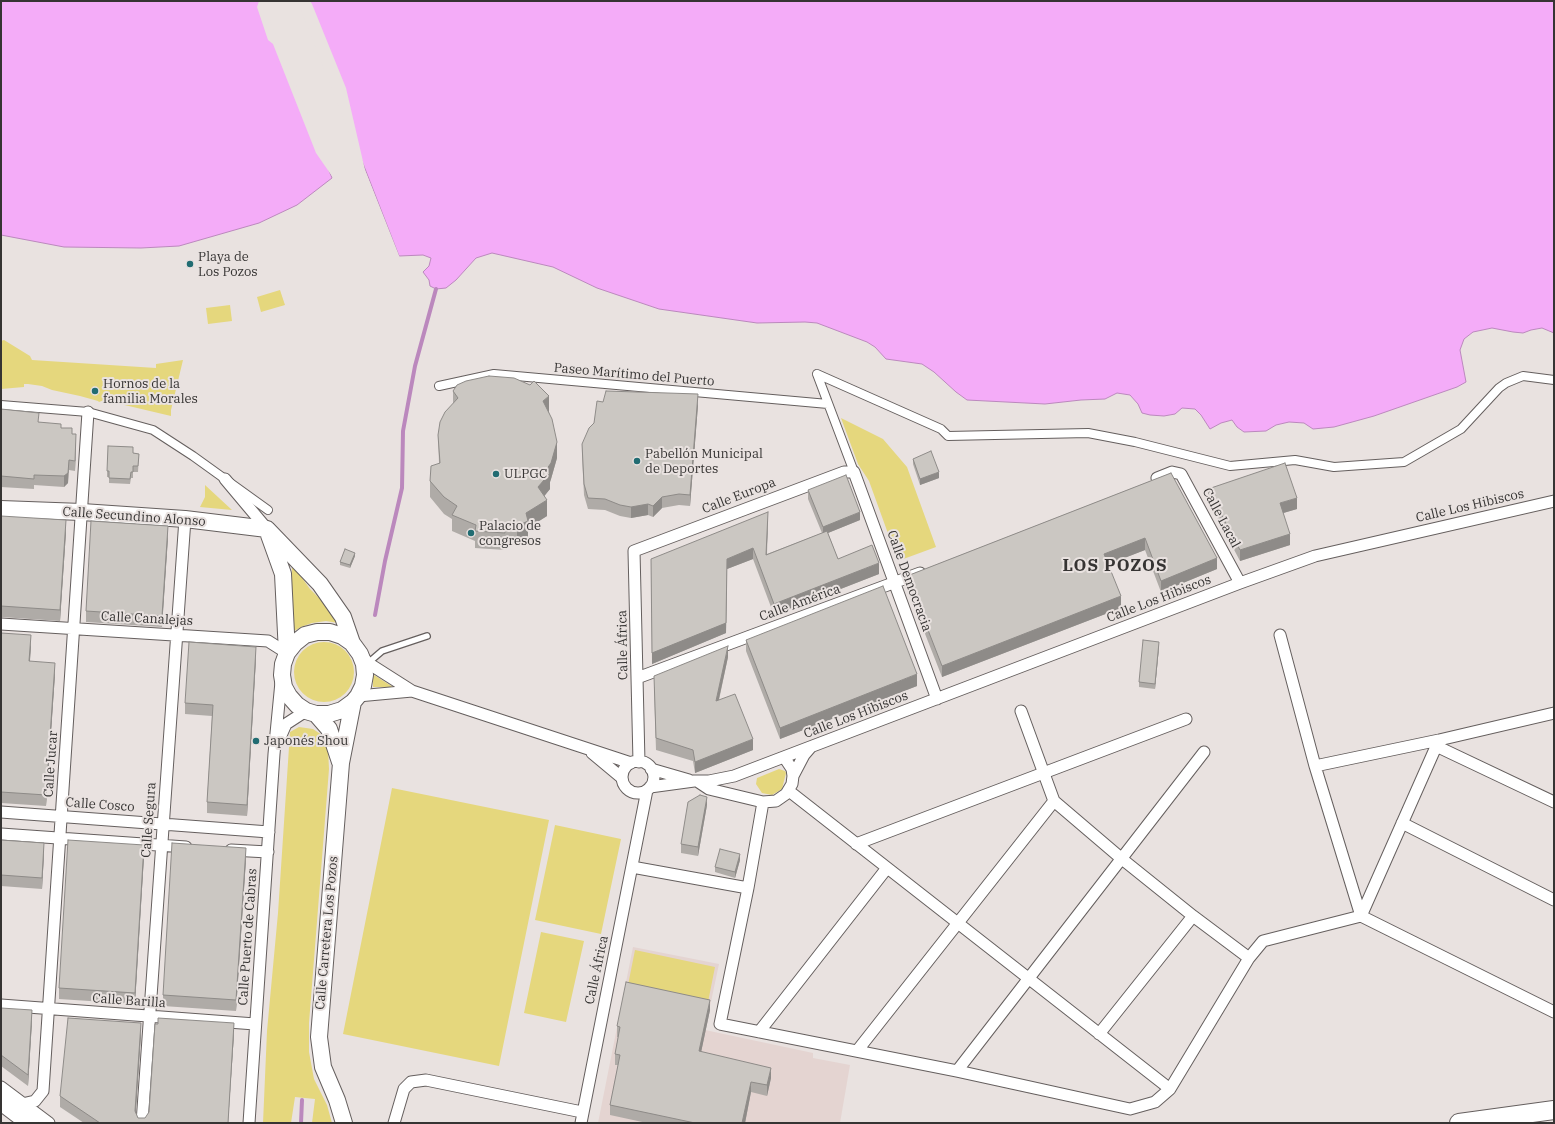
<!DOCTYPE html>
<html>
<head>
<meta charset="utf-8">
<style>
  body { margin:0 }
  #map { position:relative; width:1555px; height:1124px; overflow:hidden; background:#e9e2e0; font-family:"IBM Plex Serif",serif }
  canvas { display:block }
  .frame { position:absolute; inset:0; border:2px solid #363433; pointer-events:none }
</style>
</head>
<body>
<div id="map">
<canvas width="1555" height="1124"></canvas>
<div class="frame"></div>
</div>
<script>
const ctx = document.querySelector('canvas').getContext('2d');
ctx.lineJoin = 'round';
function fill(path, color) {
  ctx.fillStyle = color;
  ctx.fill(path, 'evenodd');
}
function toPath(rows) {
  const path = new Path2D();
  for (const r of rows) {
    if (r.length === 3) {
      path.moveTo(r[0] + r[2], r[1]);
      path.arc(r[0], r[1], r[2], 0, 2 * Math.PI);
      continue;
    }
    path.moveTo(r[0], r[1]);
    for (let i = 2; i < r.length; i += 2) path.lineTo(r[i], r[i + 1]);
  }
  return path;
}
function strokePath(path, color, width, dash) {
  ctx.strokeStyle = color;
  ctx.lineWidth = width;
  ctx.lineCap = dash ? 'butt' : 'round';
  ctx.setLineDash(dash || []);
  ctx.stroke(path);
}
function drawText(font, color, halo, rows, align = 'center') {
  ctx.font = font + ' "IBM Plex Serif",serif';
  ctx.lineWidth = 4;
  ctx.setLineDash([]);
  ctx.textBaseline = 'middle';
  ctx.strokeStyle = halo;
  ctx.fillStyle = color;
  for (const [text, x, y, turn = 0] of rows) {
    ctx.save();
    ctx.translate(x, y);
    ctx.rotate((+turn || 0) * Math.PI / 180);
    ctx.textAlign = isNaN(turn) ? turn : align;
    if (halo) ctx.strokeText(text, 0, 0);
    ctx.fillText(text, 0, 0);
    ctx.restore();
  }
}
const built = toPath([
  [633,947,719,964,705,1030,813,1053,813,1058,850,1065,840,1123,598,1123]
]);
const green = toPath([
  [280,290,285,305,261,312,257,297],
  [230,305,232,321,208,324,206,308],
  [4,340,30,356,32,360,156,368,156,364,183,360,171,410,171,416,116,403,114,396,99,402,98,401,80,396,52,390,42,386,28,384,24,384,24,387,1,389,1,341],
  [841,418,883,439,907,467,936,547,898,561,869,481,858,464],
  [205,485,232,510,200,507,205,497],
  [292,564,310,589,330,609,338,623,326,621,312,623,301,627,291,633],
  [324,672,30],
  [373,675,374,675,393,687,373,687],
  [299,727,313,729,322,735,328,749,329,769,309,1023,309,1052,314,1079,327,1105,332,1123,312,1123,315,1099,295,1097,291,1123,263,1123,267,1031,278,913,290,732],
  [779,769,785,771,786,773,782,789,772,795,762,793,756,784,757,778],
  [392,788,549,820,499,1066,343,1034],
  [555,825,621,839,601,934,535,920],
  [541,932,584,941,566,1022,524,1013],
  [635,950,715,967,707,1007,627,990]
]);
const water = toPath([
  [1,1,272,1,270,3,268,20,332,178,297,205,259,223,179,246,141,248,64,247,1,235,1,1],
  [298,1,1554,1,1554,333,1542,328,1531,330,1523,333,1513,332,1492,328,1473,332,1464,339,1460,350,1466,382,1457,387,1374,416,1334,427,1313,429,1304,423,1289,422,1276,425,1266,431,1244,432,1237,427,1232,420,1221,423,1210,429,1201,415,1195,409,1182,408,1175,414,1164,416,1150,415,1142,413,1138,404,1130,395,1117,393,1105,399,1081,400,1045,404,967,400,956,392,934,372,922,364,886,359,875,347,867,342,817,323,805,322,757,323,659,309,597,288,553,267,492,253,476,258,456,280,446,288,436,289,430,286,429,280,423,272,429,266,431,258,423,255,399,256,302,7,298,1]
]);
const pier = toPath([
  [259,1,274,1,270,9,270,20,334,179,316,153,273,44,268,40,257,7],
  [296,1,310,1,312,4,346,88,365,170,400,258,397,257,300,8]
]);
const stream = toPath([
  [375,615,385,561,402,488,403,431,415,366,436,289],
  [301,1123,302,1100]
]);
const service = toPath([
  [368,663,382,651,427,636]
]);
const pedestrian = toPath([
  [817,374,941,429,948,436,1088,433,1135,442,1230,466,1295,460,1334,467,1404,462,1461,429,1499,388,1506,383,1523,376,1554,380],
  [817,374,854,472],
  [439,386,494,374,828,404],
  [1,405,88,412,153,430,193,456,268,510]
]);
const minor = toPath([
  [1157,478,1172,472,1181,474,1240,583],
  [225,479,267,529],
  [1,624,268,641,287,653],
  [1280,635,1315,766,1361,916],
  [362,656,368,663,412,691,631,763],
  [637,678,920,573],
  [358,696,412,691],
  [1021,711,1054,801,1122,859,1193,916,1249,958],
  [279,740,286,724,306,711],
  [1436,746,1554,802],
  [592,753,622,778],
  [638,777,16],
  [639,762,634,551,844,472,854,472,937,699],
  [1315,766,1439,740,1554,713],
  [651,769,689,780],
  [793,776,804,755,810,748],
  [697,781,709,789,763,802,776,801,786,794,792,784,793,776,792,769,784,757],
  [650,787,694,781,709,781,734,776,1240,583,1315,556,1554,501],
  [789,791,1170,1089],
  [763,802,748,888,720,1024,957,1071,1130,1109,1155,1102,1170,1089,1249,958,1263,941,1361,916,1554,1012],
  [1,812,269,832],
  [1402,823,1554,900],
  [1,834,186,847],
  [856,844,1186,719],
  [231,850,268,852],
  [632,867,748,888],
  [1361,916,1439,740],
  [1,1005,255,1024],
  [759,1032,887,868],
  [1099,1034,1193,916],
  [857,1051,1054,801],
  [957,1071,1204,752],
  [1,1087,49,1123],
  [22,1104,35,1101,43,1091,88,412],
  [142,1123,185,519],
  [249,1123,274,754,281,682],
  [394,1123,404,1089,411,1082,426,1080,582,1112],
  [581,1123,647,790]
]);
const secondary = toPath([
  [1,509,82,512,185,519,267,529],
  [267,529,320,584,343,617,352,643],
  [269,535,283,574,287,653],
  [316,714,329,729,340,762],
  [344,1123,337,1100,323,1067,319,1037,341,763,353,702,358,696,363,686,365,675,364,664,360,654,352,643,342,636,330,632,317,632,305,635,295,643,287,653,283,664,282,675,284,687,289,696,297,705,306,711,316,714,329,714,342,710,353,702]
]);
const trunk = toPath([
  [1,1101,30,1123],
  [1459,1123,1554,1110]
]);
const wall = toPath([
  [453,391,549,412,557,458,551,479,550,482,550,489,544,496,547,516,528,528,528,537,517,542,505,543,505,550,475,548,475,541,452,531,452,519,444,514,430,497,430,481,439,463,438,435,453,404],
  [603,402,698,405,690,506,679,505,662,508,653,517,648,515,631,518,620,516,605,510,588,509,584,495,582,455,582,444,594,423],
  [1,409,39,422,61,428,72,434,76,445,75,471,69,470,68,483,64,487,34,485,34,489,1,487],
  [133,453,139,454,138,472,133,472,133,478,131,478,130,484,109,483,109,477,107,477,107,471],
  [913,459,939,478,920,485,913,464],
  [1171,473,1217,569,1161,592,1145,550,1108,564,1121,608,942,677,907,588,907,576],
  [1208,489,1297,509,1283,513,1290,545,1240,561,1208,500],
  [808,490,860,520,828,533,838,559,879,574,774,615,753,559,727,569,726,633,652,664,651,559,768,523,767,554,822,533,808,499],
  [1,516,66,532,60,621,1,617],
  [168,537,162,627,86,622,86,611],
  [355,556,350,568,340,565,340,562],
  [1,633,31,646,30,661,55,674,46,806,1,803],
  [746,640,917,686,780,739,746,651],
  [1159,647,1155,689,1139,687,1139,682],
  [728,657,719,700,753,750,695,773,693,761,656,750,654,687],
  [256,658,247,816,207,813,207,802,212,716,185,714,185,703],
  [707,805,698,856,681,853,681,844],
  [1,840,44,854,42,889,1,886],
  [144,856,135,1004,59,999,59,988],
  [246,859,236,1011,163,1006,163,995],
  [740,860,735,878,715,872,715,867],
  [1,1008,32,1021,28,1086,1,1066],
  [710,1010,701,1052,771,1078,767,1096,751,1092,745,1123,647,1123,610,1115,610,1105,618,1065,615,1065,615,1054,618,1037,617,1037,617,1026],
  [141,1034,136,1113,138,1118,145,1118,234,1034,228,1123,84,1123,60,1107,60,1096]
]);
const shadedWall = toPath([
  [698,394,698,405,690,506,690,495],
  [549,396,549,412,543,418,543,401],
  [76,434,76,445,75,471,75,461],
  [557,442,557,458,551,479,550,482,550,489,538,504,538,487,546,470],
  [69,460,68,483,64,487,64,476],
  [939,472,939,478,920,485,920,479],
  [662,497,662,508,653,517,653,506],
  [1297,498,1297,509,1280,514,1280,503],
  [547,500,547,516,528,528,528,537,517,542,517,526,526,513],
  [648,504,648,515,631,518,631,507],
  [768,512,768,523,766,565,766,555],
  [860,512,860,520,823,535,823,527],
  [66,520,66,532,60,621,60,610],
  [168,526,168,537,162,627,162,616],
  [1290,534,1290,545,1240,561,1240,550],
  [1145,538,1145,550,1104,566,1104,554],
  [753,548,753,559,727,569,726,633,652,664,652,653,727,559],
  [355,553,355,556,350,568,350,565],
  [1217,558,1217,569,1161,592,1161,581],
  [879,563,879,574,774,615,774,604],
  [1121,596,1121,608,942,677,942,666],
  [31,635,31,646,29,672,29,661],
  [1159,642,1159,647,1155,689,1155,684],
  [728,646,728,657,716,712,716,701],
  [256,647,256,658,247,816,247,805],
  [55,663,55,674,46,806,46,795],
  [917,674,917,686,780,739,780,728],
  [753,739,753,750,695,773,695,762],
  [707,797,707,805,698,856,698,847],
  [44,843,44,854,42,889,42,878],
  [144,845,144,856,135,1004,135,993],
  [246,848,246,859,236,1011,236,1000],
  [740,854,740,860,735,878,735,872],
  [710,1000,710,1010,699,1062,699,1051],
  [32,1010,32,1021,28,1086,28,1075],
  [141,1023,141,1034,135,1122,135,1111],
  [234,1023,234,1034,228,1123],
  [771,1068,771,1078,767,1096,767,1085],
  [751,1082,751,1092,745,1123,742,1123]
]);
const building = toPath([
  [489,376,514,378,530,385,534,381,549,396,543,401,552,419,557,442,551,463,546,470,550,473,538,487,547,500,526,513,528,521,517,526,504,527,505,533,475,531,476,525,452,515,457,506,444,497,430,481,431,466,440,463,438,435,440,422,445,412,458,398,453,391,457,385,466,381,489,376],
  [606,391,698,394,690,495,679,494,662,497,653,506,648,504,631,507,620,505,605,499,588,498,584,484,582,444,589,428,594,423,597,401,603,402,606,391],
  [1,409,39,413,38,422,61,424,61,428,72,428,72,434,76,434,75,461,69,460,68,473,64,476,34,475,34,479,1,476,1,409],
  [108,446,133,447,133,453,139,454,138,466,133,466,133,472,131,472,130,479,109,478,109,471,107,471,108,446],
  [931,451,939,472,920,479,913,459,931,451],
  [1285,463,1297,498,1280,503,1290,534,1240,550,1208,489,1285,463],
  [1171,473,1217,558,1161,581,1145,538,1104,554,1121,596,942,666,907,576,1171,473],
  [846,475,860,512,823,527,808,490,846,475],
  [768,512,766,555,827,531,838,559,872,545,879,563,774,604,753,548,727,559,726,623,652,653,651,559,768,512],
  [1,516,66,520,60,610,1,606,1,516],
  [91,521,168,526,162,616,86,611,91,521],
  [345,549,355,553,350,565,340,562,345,549],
  [883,586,917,674,780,728,746,640,883,586],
  [1,633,31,635,29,661,55,663,46,795,1,792,1,633],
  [1143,640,1159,642,1155,684,1139,682,1143,640],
  [189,642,256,647,247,805,207,802,213,705,185,703,189,642],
  [728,646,716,701,735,694,753,739,695,762,693,750,656,738,654,676,728,646],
  [700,795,707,797,698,847,681,844,688,802,700,795],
  [1,840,44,843,42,878,1,875,1,840],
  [68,840,144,845,135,993,59,988,68,840],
  [172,843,246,848,236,1000,163,995,172,843],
  [720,849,740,854,735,872,715,867,720,849],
  [626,982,710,1000,699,1051,771,1068,767,1085,751,1082,742,1123,695,1123,610,1105,620,1055,615,1054,620,1027,617,1026,626,982],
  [1,1008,32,1010,28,1075,1,1055,1,1008],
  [68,1018,141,1023,135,1111,138,1118,145,1118,149,1112,155,1024,158,1024,158,1018,234,1023,228,1123,100,1123,60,1096,68,1018]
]);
const markers = [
  [190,264,4,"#216c72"],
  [95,391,4,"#216c72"],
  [637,461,4,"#216c72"],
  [496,474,4,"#216c72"],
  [471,533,4,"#216c72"],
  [256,741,4,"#216c72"]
];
const poiNames = [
  ["Playa de",198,257],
  ["Los Pozos",198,272],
  ["Hornos de la",103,384],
  ["familia Morales",103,399],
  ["Pabellón Municipal",645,454],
  ["de Deportes",645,469],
  ["ULPGC",504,474],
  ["Palacio de",479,526],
  ["congresos",479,541],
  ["Japonés Shou",264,741]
];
const streetNames = [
  ["Paseo Marítimo del Puerto",634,375,5],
  ["Calle Europa",739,496,-21],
  ["Calle Los Hibiscos",1470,506,-13],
  ["Calle Secundino Alonso",134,517,4],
  ["Calle Lacal",1221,518,62],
  ["Calle Democracia",909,581,70],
  ["Calle Los Hibiscos",1159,599,-21],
  ["Calle América",800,603,-20],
  ["Calle Canalejas",147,619,3],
  ["Calle África",623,645,-91],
  ["Calle Los Hibiscos",856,715,-21],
  ["Calle Jucar",51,764,-86],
  ["Calle Cosco",100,805,4],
  ["Calle Segura",149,820,-86],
  ["Calle Carretera Los Pozos",327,933,-85],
  ["Calle Puerto de Cabras",248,937,-86],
  ["Calle África",597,970,-78],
  ["Calle Barilla",129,1001,4]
];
const districtNames = [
  ["LOS POZOS",1115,566]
];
fill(built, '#e4d4d1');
fill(green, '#e5d77d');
fill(water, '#f4acf8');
strokePath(water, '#bb88bd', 1);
fill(pier, '#e9e2e0');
strokePath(stream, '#bb88bd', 4);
strokePath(service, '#655f5e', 8);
strokePath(pedestrian, '#655f5e', 10);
strokePath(minor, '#655f5e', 13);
strokePath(secondary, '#655f5e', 18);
strokePath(trunk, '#655f5e', 20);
strokePath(service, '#fff', 5.5);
strokePath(pedestrian, '#fff', 8);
strokePath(minor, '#fff', 11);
strokePath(secondary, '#fff', 16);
strokePath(trunk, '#fff', 18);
fill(wall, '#afaba7');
fill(shadedWall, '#8e8b88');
fill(building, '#cbc7c2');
strokePath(building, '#8e8b88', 1);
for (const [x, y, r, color] of markers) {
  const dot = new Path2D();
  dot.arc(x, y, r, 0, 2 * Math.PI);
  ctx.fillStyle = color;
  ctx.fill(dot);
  strokePath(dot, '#e9e2e0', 1.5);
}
drawText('13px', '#363433', '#e9e2e0', poiNames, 'left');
drawText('13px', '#363433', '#e9e2e0', streetNames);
ctx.letterSpacing = '1px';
drawText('bold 17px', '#363433', '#e9e2e0', districtNames);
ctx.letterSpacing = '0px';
</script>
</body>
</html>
